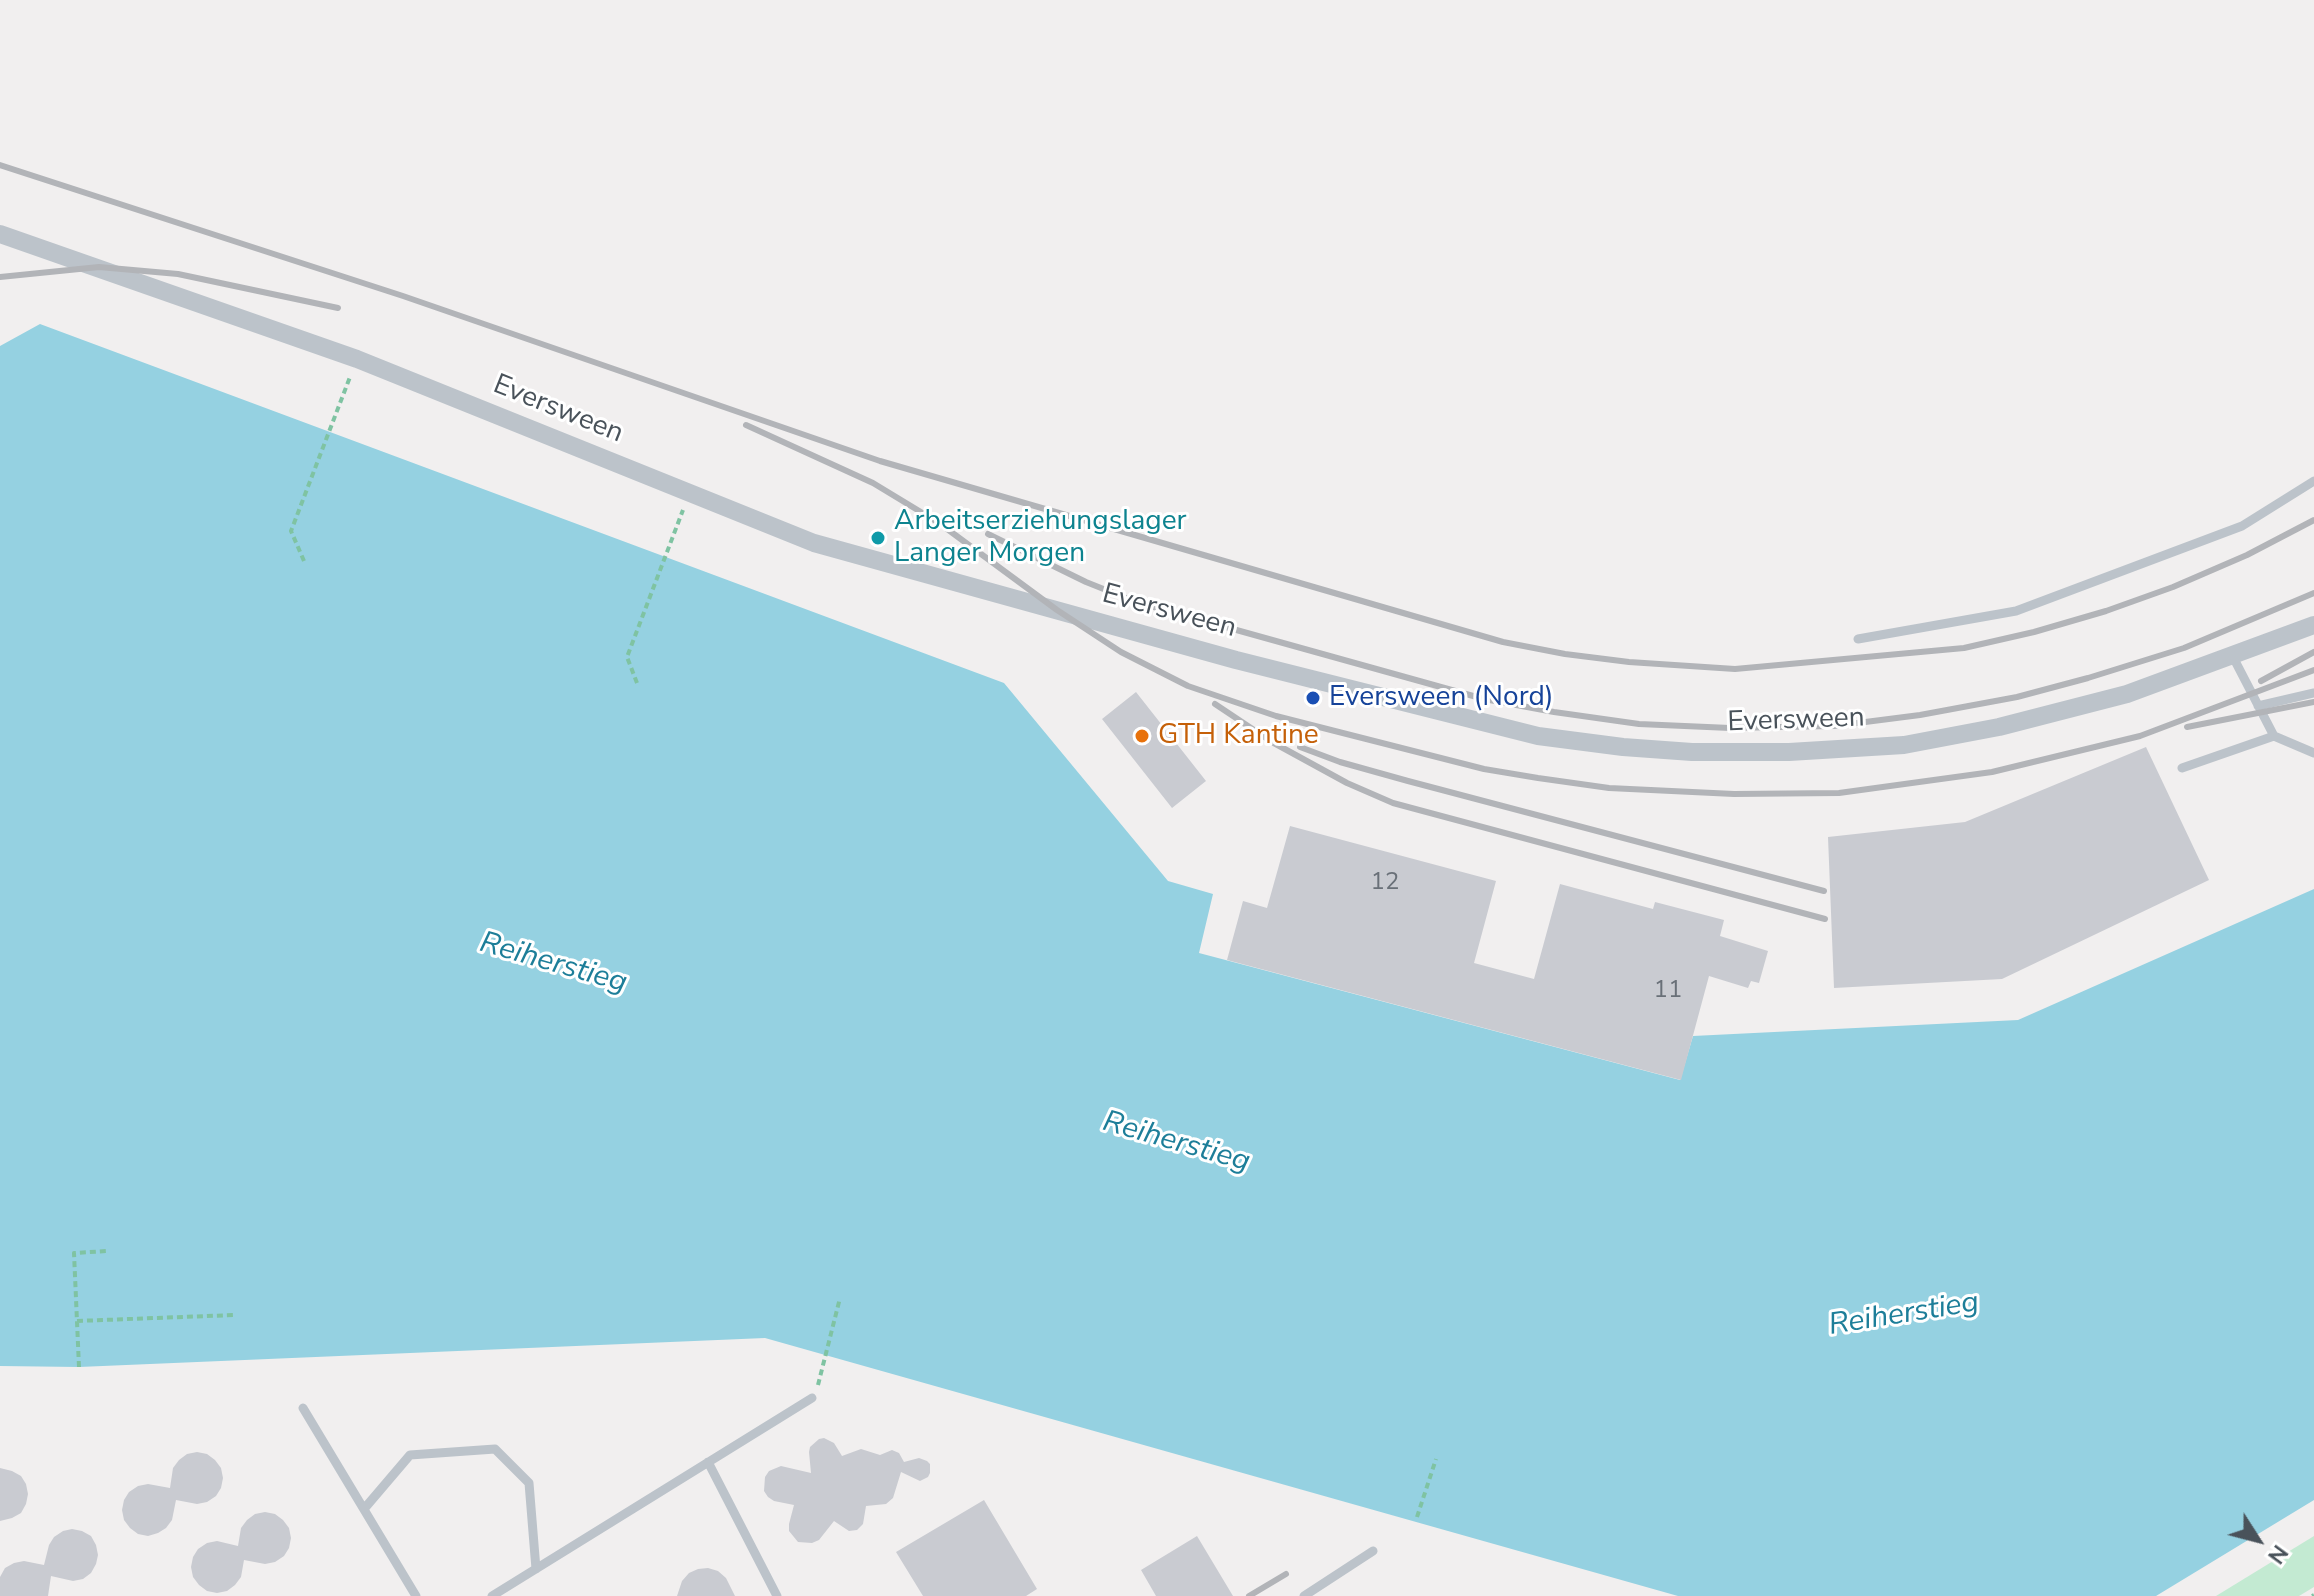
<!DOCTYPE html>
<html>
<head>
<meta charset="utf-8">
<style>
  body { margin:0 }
  #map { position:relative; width:2314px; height:1596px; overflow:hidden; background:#f1efef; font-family:"Nunito Sans",sans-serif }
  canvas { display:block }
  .north { position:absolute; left:2218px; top:1500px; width:80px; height:80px; -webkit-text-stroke:6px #fff; paint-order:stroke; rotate:126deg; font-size:22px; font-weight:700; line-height:32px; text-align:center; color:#49525a }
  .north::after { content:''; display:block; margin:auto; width:28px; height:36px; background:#49525a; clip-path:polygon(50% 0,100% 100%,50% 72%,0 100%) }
</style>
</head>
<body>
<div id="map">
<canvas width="2314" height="1596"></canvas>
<div class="north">N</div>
</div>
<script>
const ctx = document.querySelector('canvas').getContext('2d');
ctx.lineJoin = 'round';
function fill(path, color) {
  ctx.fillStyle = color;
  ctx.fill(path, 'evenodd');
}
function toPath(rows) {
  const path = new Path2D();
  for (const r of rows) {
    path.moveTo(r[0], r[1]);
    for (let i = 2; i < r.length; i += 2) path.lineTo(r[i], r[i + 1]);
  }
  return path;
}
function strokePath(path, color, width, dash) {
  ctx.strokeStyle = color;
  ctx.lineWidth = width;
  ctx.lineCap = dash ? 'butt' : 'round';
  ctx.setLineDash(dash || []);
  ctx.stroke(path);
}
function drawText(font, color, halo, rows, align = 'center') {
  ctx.font = font + ' "Nunito Sans",sans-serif';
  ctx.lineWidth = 6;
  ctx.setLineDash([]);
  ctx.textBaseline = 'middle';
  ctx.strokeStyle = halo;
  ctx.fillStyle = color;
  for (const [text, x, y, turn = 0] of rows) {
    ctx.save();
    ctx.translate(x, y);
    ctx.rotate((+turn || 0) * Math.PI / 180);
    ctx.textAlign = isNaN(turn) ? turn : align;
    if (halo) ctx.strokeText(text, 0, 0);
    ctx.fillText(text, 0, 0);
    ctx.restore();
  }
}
const green = toPath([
  [2314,1536,2314,1587,2299,1596,2216,1596]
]);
const water = toPath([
  [40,324,1004,683,1168,881,1213,894,1199,953,1680,1080,1693,1036,2018,1020,2314,889,2314,1500,2156,1596,1678,1596,765,1338,79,1367,0,1366,0,346]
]);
const building = toPath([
  [1136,692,1206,781,1172,808,1102,719],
  [2146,747,2209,880,2002,979,1834,988,1828,837,1965,822],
  [1290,826,1496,881,1474,963,1534,979,1560,884,1653,909,1655,902,1724,920,1720,936,1768,951,1759,983,1751,981,1748,988,1709,976,1681,1080,1227,960,1243,901,1267,908],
  [824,1438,834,1443,842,1456,861,1449,880,1455,892,1450,899,1453,904,1462,919,1458,927,1461,930,1464,930,1473,928,1477,920,1481,901,1472,893,1498,886,1504,866,1506,863,1524,857,1530,849,1531,834,1521,819,1540,812,1543,798,1542,789,1531,789,1524,794,1505,774,1501,768,1497,764,1491,765,1477,769,1471,781,1466,811,1473,809,1452,810,1447,819,1439],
  [197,1452,207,1454,215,1460,221,1468,223,1478,221,1488,216,1496,207,1502,197,1504,176,1500,172,1520,166,1528,158,1533,148,1536,138,1534,130,1528,124,1520,122,1510,124,1500,129,1492,138,1486,148,1484,170,1488,173,1468,179,1460,187,1454],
  [0,1468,12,1471,21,1476,26,1484,28,1494,26,1504,21,1513,12,1518,0,1521],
  [984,1500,1037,1589,1026,1596,923,1596,896,1552],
  [265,1512,275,1514,283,1520,289,1528,291,1538,289,1548,284,1556,275,1562,265,1564,244,1560,241,1577,235,1585,227,1591,217,1593,207,1591,199,1585,193,1577,191,1567,193,1557,198,1549,207,1543,217,1541,238,1546,241,1528,247,1520,255,1514],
  [72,1529,82,1531,91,1536,96,1545,98,1555,96,1564,91,1573,83,1579,73,1581,51,1576,48,1596,0,1596,0,1577,5,1568,14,1563,24,1561,44,1565,49,1545,54,1537,63,1531],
  [1197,1536,1233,1596,1156,1596,1141,1570],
  [708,1568,718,1571,726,1578,735,1596,677,1596,682,1581,689,1573,698,1569]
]);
const path = toPath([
  [304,561,291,531,350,377],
  [637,683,627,657,683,510],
  [77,1321,235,1315],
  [79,1367,74,1253,106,1251],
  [818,1385,840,1298],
  [1417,1517,1436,1459],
  [2312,1596,2314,1595]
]);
const lane = toPath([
  [1858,639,2016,611,2242,526,2314,481],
  [2232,655,2274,736,2314,753],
  [2258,706,2314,693],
  [2182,768,2274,736],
  [303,1408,416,1596],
  [708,1462,777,1596],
  [364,1509,410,1455,495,1449,529,1483,536,1569],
  [492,1596,812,1398],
  [1304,1596,1373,1551]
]);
const street = toPath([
  [0,234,357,359,814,543,1236,660,1538,736,1623,747,1692,752,1789,752,1904,745,1999,727,2127,694,2314,625]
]);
const rail = toPath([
  [0,165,403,296,880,461,1503,642,1565,654,1629,662,1735,669,1964,648,2034,632,2106,611,2173,587,2247,555,2314,520],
  [0,277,99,267,178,274,338,308],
  [746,425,873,483,939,523,1057,610,1121,652,1188,686,1276,716,1484,769,1538,778,1609,788,1734,794,1839,793,1992,772,2140,736,2314,670],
  [988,534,1086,582,1136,602,1484,699,1554,712,1639,724,1730,728,1834,726,1920,715,2017,697,2088,678,2184,648,2314,593],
  [2261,681,2314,652],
  [1215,704,1272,742,1347,783,1393,803,1825,919],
  [2187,727,2314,702],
  [1300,747,1340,762,1408,781,1824,891],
  [1249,1596,1286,1574]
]);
const markers = [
  [878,538,8,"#0f9aa8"],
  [1313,698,8,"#1a4fb4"],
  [1142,736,8,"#e8710a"]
];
const numberNames = [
  ["12",1385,883],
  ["11",1668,991]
];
const streetNames = [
  ["Eversween",558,410,22],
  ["Eversween",1169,612,15],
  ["Eversween",1796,721,-2]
];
const cultureNames = [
  ["Arbeitserziehungslager",894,522],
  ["Langer Morgen",894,554]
];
const transitNames = [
  ["Eversween (Nord)",1329,698]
];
const foodNames = [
  ["GTH Kantine",1158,736]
];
const waterNames = [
  ["Reiherstieg",553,964,16],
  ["Reiherstieg",1176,1143,16],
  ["Reiherstieg",1904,1315,-9]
];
fill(green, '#c3ead2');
fill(water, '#95d1e1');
fill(building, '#c9cbd1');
strokePath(path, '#7fc3a2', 4, [6, 4]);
strokePath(lane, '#bcc3ca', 9);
strokePath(street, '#bcc3ca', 18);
strokePath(rail, '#b2b4b8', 6);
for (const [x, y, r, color] of markers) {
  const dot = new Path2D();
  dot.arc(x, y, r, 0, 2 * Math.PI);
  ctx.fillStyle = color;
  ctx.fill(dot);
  strokePath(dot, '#fff', 3);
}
drawText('24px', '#697078', null, numberNames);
drawText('28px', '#49525a', '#fff', streetNames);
drawText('28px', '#0d838f', '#fff', cultureNames, 'left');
drawText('28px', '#164399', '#fff', transitNames, 'left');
drawText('28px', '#c56008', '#fff', foodNames, 'left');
drawText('italic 30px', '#1d7e99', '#fff', waterNames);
</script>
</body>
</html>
